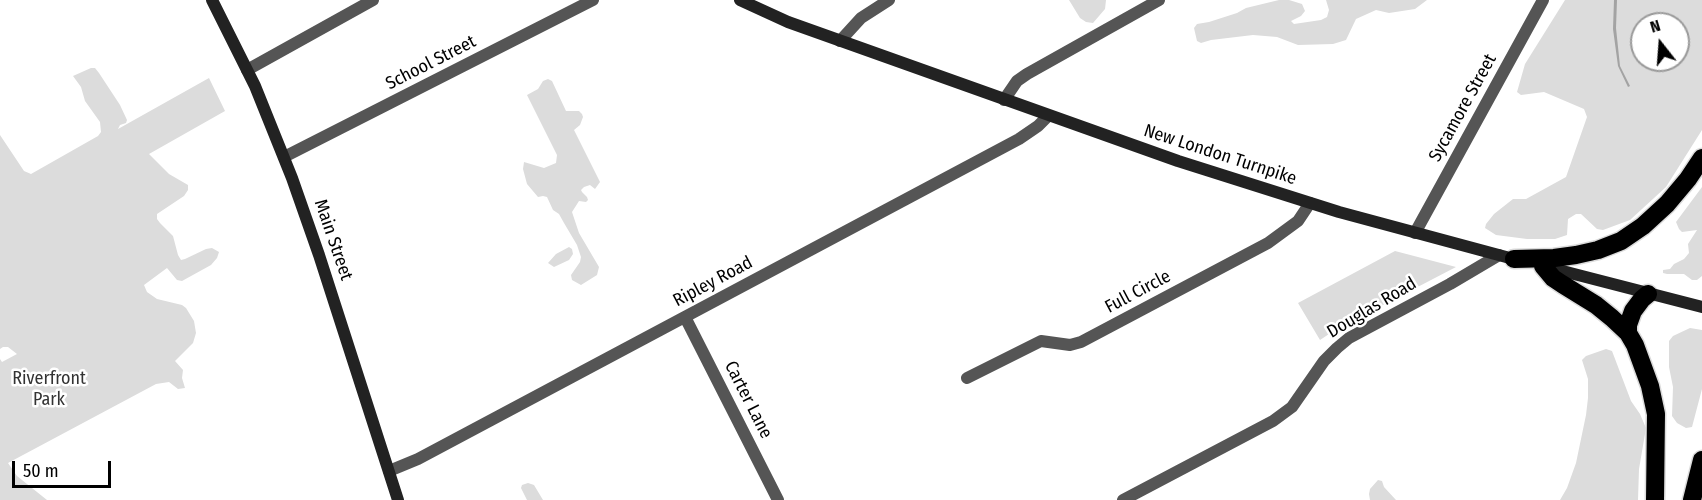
<!DOCTYPE html>
<html>
<head>
<meta charset="utf-8">
<style>
  body { margin:0 }
  #map { position:relative; width:1702px; height:500px; overflow:hidden; background:#fff; font-family:"Fira Sans Condensed",sans-serif }
  canvas { display:block }
  .north { position:absolute; left:1630px; top:12px; width:60px; height:60px; box-sizing:border-box; background:#fff; border:2px solid #999; border-radius:50%; rotate:343deg; font-size:16px; font-weight:700; line-height:24px; text-align:center; color:#000 }
  .north::after { content:''; display:block; margin:auto; width:21px; height:27px; background:#000; clip-path:polygon(50% 0,100% 100%,50% 72%,0 100%) }
  .scale { position:absolute; left:12px; top:461px; width:99px; height:27px; box-sizing:border-box; border:3px solid #000; border-top:0; padding-left:8px; font-size:18px; line-height:21px; white-space:nowrap; color:#000; -webkit-text-stroke:4px #fff; paint-order:stroke }
</style>
</head>
<body>
<div id="map">
<canvas width="1702" height="500"></canvas>
<div class="north">N</div>
<div class="scale">50 m</div>
</div>
<script>
const ctx = document.querySelector('canvas').getContext('2d');
ctx.lineJoin = 'round';
function fill(path, color) {
  ctx.fillStyle = color;
  ctx.fill(path, 'evenodd');
}
function toPath(rows) {
  const path = new Path2D();
  for (const r of rows) {
    path.moveTo(r[0], r[1]);
    for (let i = 2; i < r.length; i += 2) path.lineTo(r[i], r[i + 1]);
  }
  return path;
}
function strokePath(path, color, width, dash) {
  ctx.strokeStyle = color;
  ctx.lineWidth = width;
  ctx.lineCap = dash ? 'butt' : 'round';
  ctx.setLineDash(dash || []);
  ctx.stroke(path);
}
function drawText(font, color, halo, rows, align = 'center') {
  ctx.font = font + ' "Fira Sans Condensed",sans-serif';
  ctx.lineWidth = 5;
  ctx.setLineDash([]);
  ctx.textBaseline = 'middle';
  ctx.strokeStyle = halo;
  ctx.fillStyle = color;
  for (const [text, x, y, turn = 0] of rows) {
    ctx.save();
    ctx.translate(x, y);
    ctx.rotate((+turn || 0) * Math.PI / 180);
    ctx.textAlign = isNaN(turn) ? turn : align;
    if (halo) ctx.strokeText(text, 0, 0);
    ctx.fillText(text, 0, 0);
    ctx.restore();
  }
}
const green = toPath([
  [1069,0,1106,0,1105,9,1093,23,1086,22,1080,18],
  [1279,0,1289,0,1302,4,1305,11,1301,16,1291,21,1294,24,1321,20,1327,17,1329,10,1326,0,1427,0,1415,9,1389,13,1376,10,1356,19,1346,40,1333,44,1298,45,1277,37,1253,35,1211,40,1201,43,1197,41,1194,28,1197,24,1209,22,1237,13,1246,8],
  [1565,0,1702,0,1702,130,1666,187,1630,220,1603,230,1597,229,1581,214,1576,214,1568,219,1567,235,1555,239,1527,239,1496,235,1485,228,1486,224,1494,214,1513,199,1526,199,1566,177,1587,117,1584,109,1544,92,1521,95,1517,92,1525,64],
  [1642,24,1678,24,1678,60,1642,60],
  [91,68,95,68,99,73,120,105,127,120,126,123,120,125,118,129,209,78,225,111,149,154,169,174,188,185,188,190,184,196,157,214,157,219,160,223,173,236,178,255,181,260,185,259,206,249,212,248,219,252,217,258,211,265,182,281,177,280,167,268,144,285,147,292,157,299,182,305,186,308,194,321,196,333,193,343,175,361,183,370,182,378,185,388,178,389,169,382,156,384,8,463,17,476,47,500,0,500,0,359,2,362,17,354,8,347,3,347,0,349,0,135,24,171,31,174,98,136,101,132,100,122,85,101,81,87,73,76],
  [548,79,552,81,566,111,579,111,582,114,583,117,580,125,574,130,600,182,595,189,590,185,584,187,581,190,582,192,587,197,588,200,586,202,579,201,572,212,579,233,599,267,597,275,581,285,572,280,571,275,580,262,581,257,577,245,564,223,559,214,553,210,547,197,543,196,538,197,527,184,523,169,524,162,544,168,556,163,557,155,527,95,538,89,543,81],
  [1702,187,1702,276,1697,280,1692,280,1684,274,1667,274,1663,273,1663,270,1670,269,1674,264,1684,259,1689,253,1688,244,1697,230,1682,232,1679,229,1676,222],
  [569,247,572,249,573,254,569,260,554,267,548,263,556,254],
  [1395,251,1456,267,1335,330,1320,340,1298,303],
  [1690,328,1702,330,1702,389,1692,427,1686,428,1677,423,1672,416,1673,387,1669,367,1669,341,1673,336],
  [1606,349,1612,351,1631,401,1640,414,1646,428,1639,469,1638,500,1560,500,1567,488,1576,463,1586,415,1588,398,1588,379,1582,360,1586,356],
  [1378,480,1382,481,1384,487,1396,500,1370,500,1369,494,1370,489],
  [528,483,534,485,543,500,527,500,521,488,522,485]
]);
const water = toPath([
  [1614,0,1617,0,1616,28,1620,66,1630,86,1628,87,1618,66,1613,29]
]);
const minor = toPath([
  [840,41,861,18,889,0],
  [247,70,373,0],
  [1004,100,1017,81,1027,74,1159,0],
  [284,157,593,0],
  [685,317,778,500],
  [967,378,1041,341,1070,345,1081,342,1268,243,1298,221,1310,203],
  [389,471,418,459,1019,139,1038,126,1048,116],
  [1123,500,1273,421,1292,407,1324,361,1337,348,1349,338,1450,284,1499,255]
]);
const tertiary = toPath([
  [1415,233,1543,0]
]);
const secondary = toPath([
  [212,0,255,86,292,178,319,255,398,500],
  [740,0,788,22,1178,161,1339,212,1521,261],
  [1543,266,1702,307]
]);
const motorway = toPath([
  [1514,259,1554,258,1576,255,1598,250,1621,241,1643,226,1667,204,1688,179,1702,158],
  [1543,266,1553,278,1562,284,1596,305,1612,318,1628,333,1635,345,1650,386,1656,414,1655,500],
  [1628,333,1628,325,1633,311,1642,299,1648,294],
  [1692,500,1702,460]
]);
const streetNames = [
  ["School Street",431,63,-27],
  ["Sycamore Street",1463,108,-61],
  ["New London Turnpike",1220,155,18],
  ["Main Street",333,240,71],
  ["Ripley Road",713,282,-28],
  ["Full Circle",1138,292,-28],
  ["Douglas Road",1372,308,-31],
  ["Carter Lane",748,400,63]
];
const parkNames = [
  ["Riverfront",49,379],
  ["Park",49,400]
];
fill(green, '#dcdcdc');
fill(water, '#a3a3a3');
strokePath(motorway, '#dbdbdb', 21);
strokePath(minor, '#555', 12);
strokePath(tertiary, '#555', 12);
strokePath(secondary, '#222', 12);
strokePath(motorway, '#000', 18);
drawText('18px', '#000', '#fff', streetNames);
drawText('18px', '#333', '#fff', parkNames);
</script>
</body>
</html>
